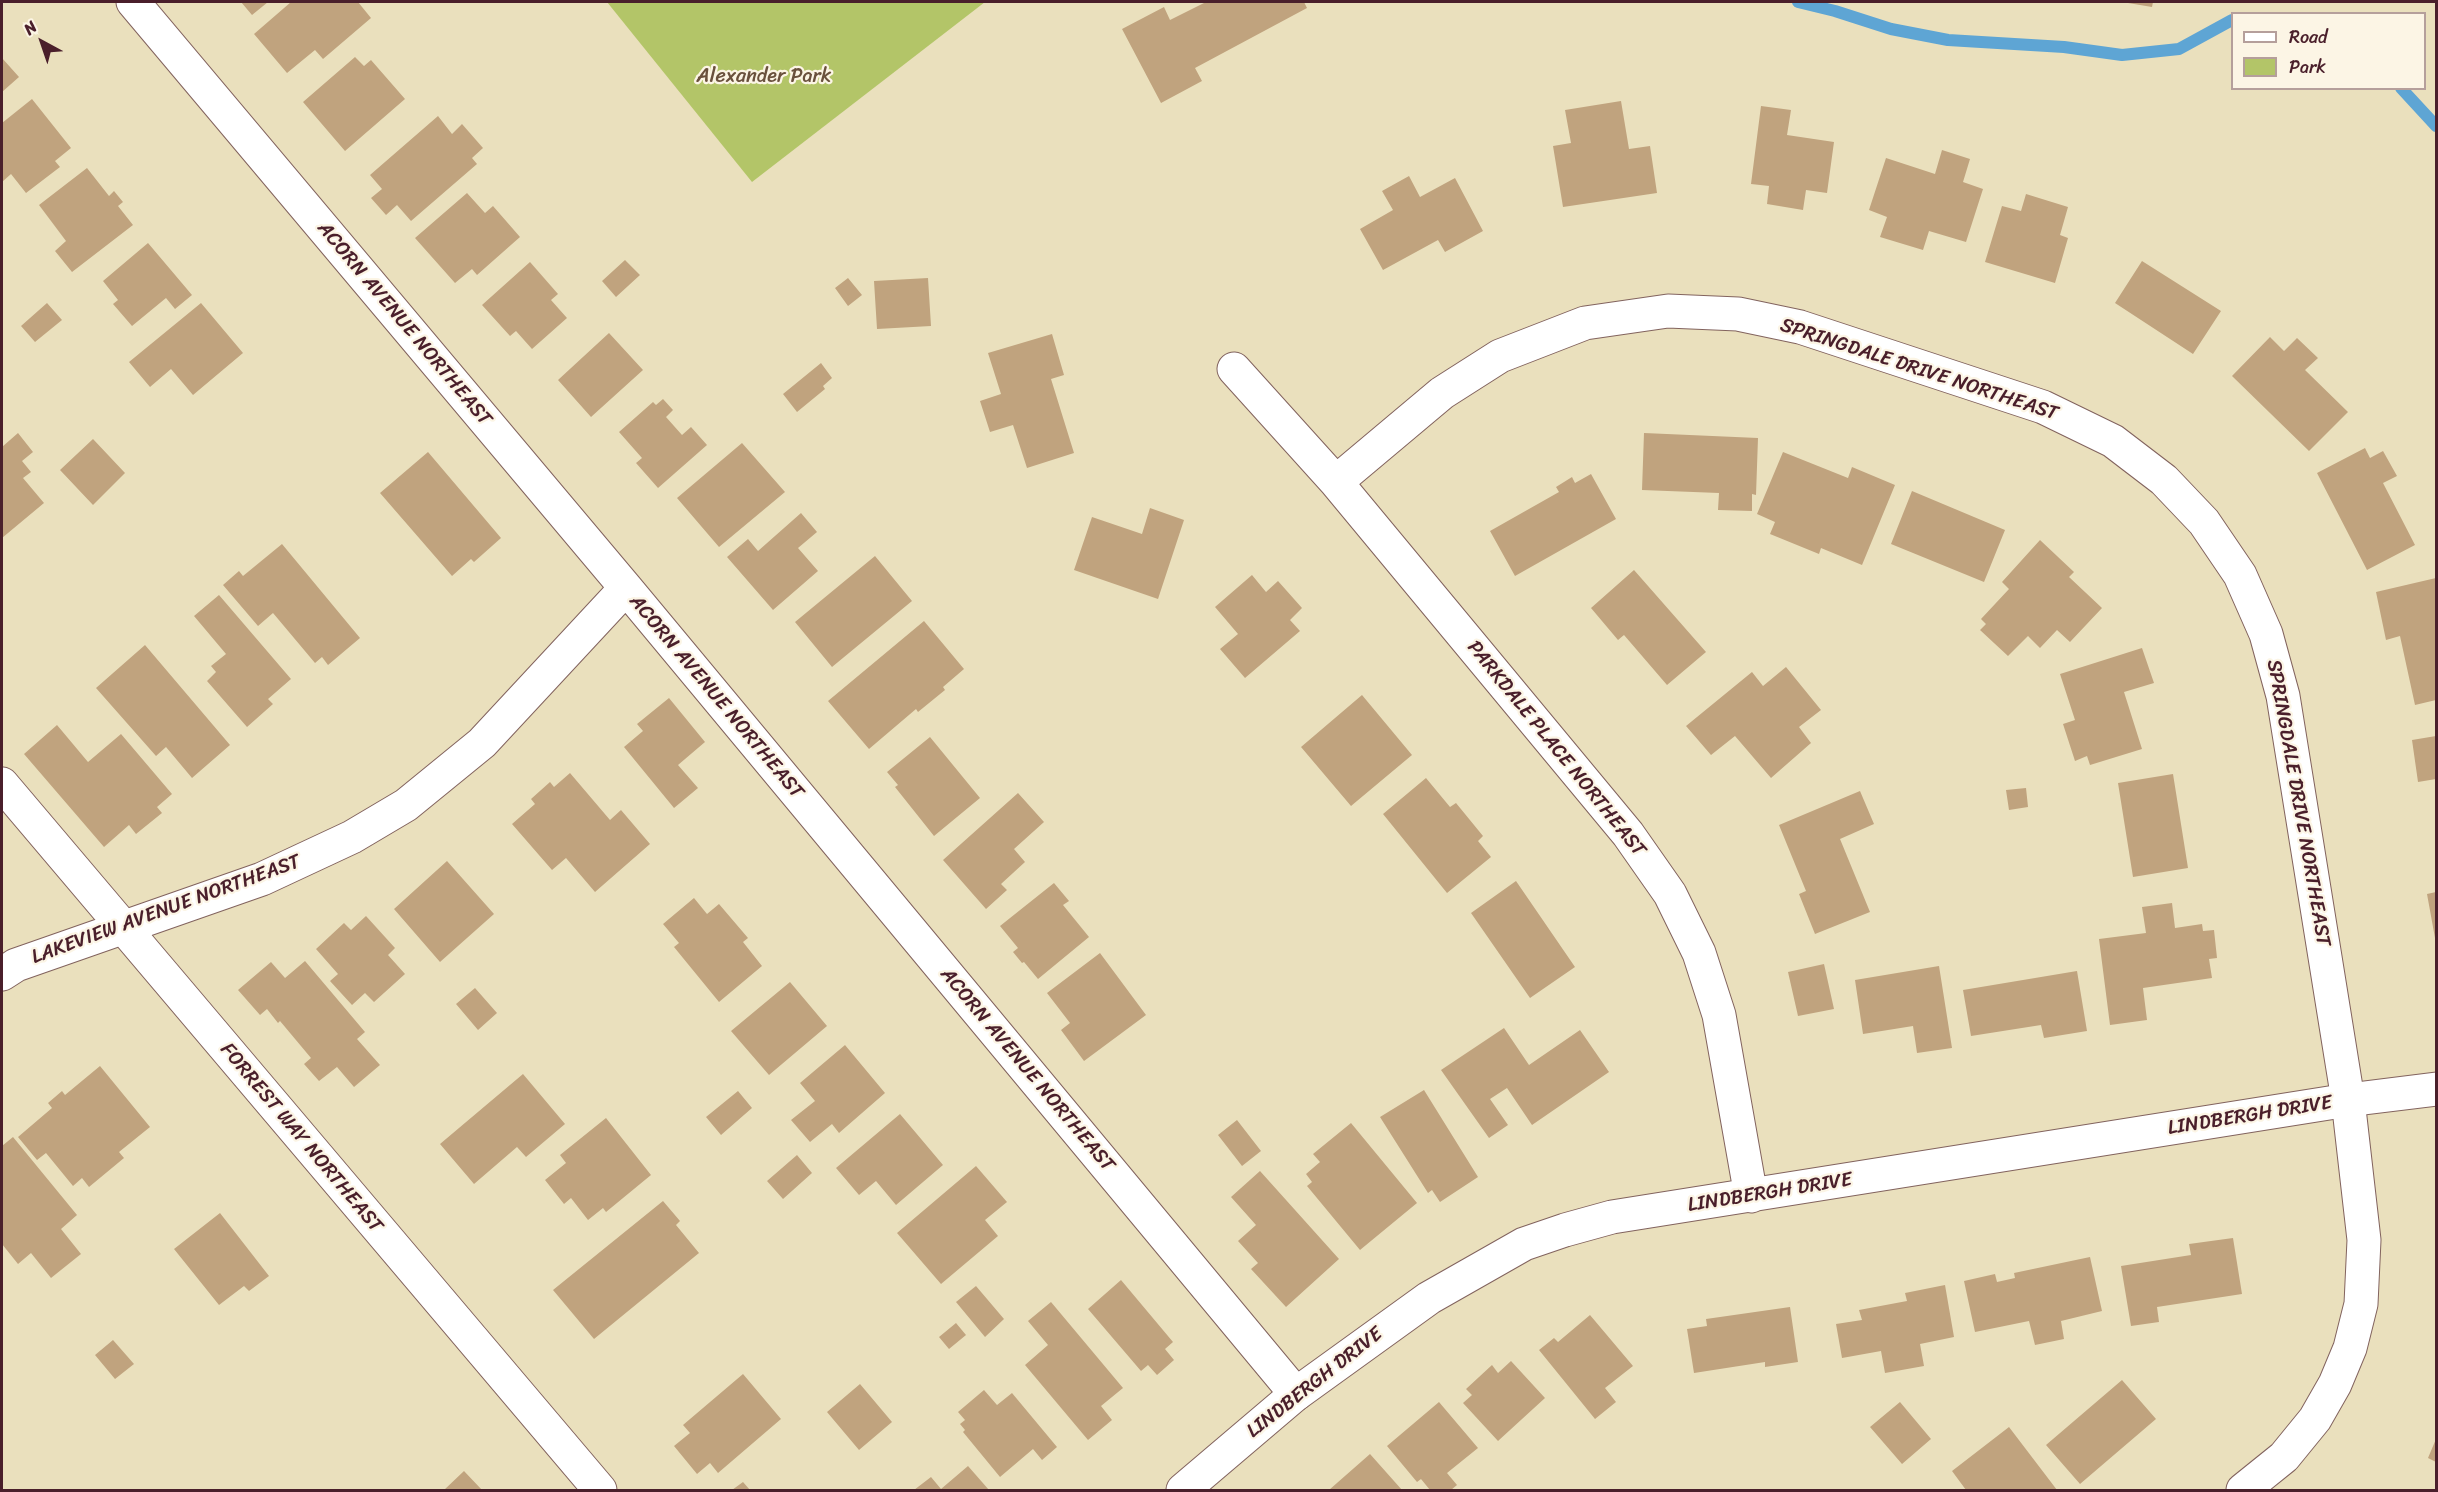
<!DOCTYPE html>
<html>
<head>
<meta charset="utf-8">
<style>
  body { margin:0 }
  #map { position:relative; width:2438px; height:1492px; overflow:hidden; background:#eae0bd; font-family:Sriracha,sans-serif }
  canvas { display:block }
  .frame { position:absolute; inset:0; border:3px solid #4a1f2b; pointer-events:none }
  .legend { position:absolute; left:2231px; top:12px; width:195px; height:78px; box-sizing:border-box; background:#fcf5e5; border:2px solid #b59f9b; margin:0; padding:8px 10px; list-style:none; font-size:18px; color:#4a1f2b }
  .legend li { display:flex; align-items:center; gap:12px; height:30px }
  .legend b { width:30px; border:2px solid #b59f9b }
  .north { position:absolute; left:12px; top:12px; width:60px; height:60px; -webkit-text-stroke:4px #fcf5e5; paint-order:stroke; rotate:320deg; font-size:16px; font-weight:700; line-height:24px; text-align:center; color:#4a1f2b }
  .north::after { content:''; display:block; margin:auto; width:21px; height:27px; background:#4a1f2b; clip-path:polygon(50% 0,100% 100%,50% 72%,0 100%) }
</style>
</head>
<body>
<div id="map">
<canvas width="2438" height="1492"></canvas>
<div class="frame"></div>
<ul class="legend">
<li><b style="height:8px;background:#fff"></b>Road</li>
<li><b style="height:16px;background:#b3c568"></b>Park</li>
</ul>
<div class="north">N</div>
</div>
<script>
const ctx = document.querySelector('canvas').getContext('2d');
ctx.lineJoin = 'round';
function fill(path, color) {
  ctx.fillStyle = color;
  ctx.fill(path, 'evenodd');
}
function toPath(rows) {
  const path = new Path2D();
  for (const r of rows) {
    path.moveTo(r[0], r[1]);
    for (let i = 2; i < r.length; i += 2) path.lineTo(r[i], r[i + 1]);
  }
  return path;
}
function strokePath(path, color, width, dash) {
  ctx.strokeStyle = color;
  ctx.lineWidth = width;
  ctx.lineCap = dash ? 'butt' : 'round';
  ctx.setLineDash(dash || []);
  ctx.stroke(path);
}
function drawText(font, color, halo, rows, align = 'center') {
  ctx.font = font + ' Sriracha,sans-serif';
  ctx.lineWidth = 4.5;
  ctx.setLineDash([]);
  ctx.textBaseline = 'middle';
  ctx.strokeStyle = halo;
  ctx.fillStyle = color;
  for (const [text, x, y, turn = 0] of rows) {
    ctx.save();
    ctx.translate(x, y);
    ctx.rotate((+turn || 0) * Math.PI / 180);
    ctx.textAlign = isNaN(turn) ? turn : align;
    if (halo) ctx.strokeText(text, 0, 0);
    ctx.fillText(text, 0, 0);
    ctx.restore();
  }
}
const green = toPath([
  [607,2,985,2,752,182]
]);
const stream = toPath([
  [1798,2,1835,11,1891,29,1948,40,2064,47,2122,55,2179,49,2232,20],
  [2401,88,2436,126]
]);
const building = toPath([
  [241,2,268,2,252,15],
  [291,2,358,2,371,18,323,59,315,50,287,73,254,34],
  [1206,2,1304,2,1307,8,1195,68,1202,81,1161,103,1122,29,1164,7,1170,20],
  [2122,2,2153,2,2152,7],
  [355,57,364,66,371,60,405,99,345,151,303,102],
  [2,58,19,77,2,92],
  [32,99,71,148,55,161,60,167,26,193,11,174,2,182,2,123],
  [1621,101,1629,149,1650,146,1657,193,1563,207,1553,146,1571,143,1565,110],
  [1761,106,1791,110,1787,135,1834,142,1827,193,1806,190,1803,210,1767,204,1769,186,1751,184],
  [438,116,452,134,462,124,483,148,472,158,477,164,411,221,397,205,386,215,371,198,382,189,370,175],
  [1942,150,1970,159,1963,182,1983,189,1966,242,1929,231,1923,250,1880,237,1887,217,1869,210,1886,158,1935,174],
  [87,168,109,196,114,191,123,202,118,206,133,225,72,272,55,251,66,241,39,205],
  [1409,176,1420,197,1455,178,1483,231,1445,252,1438,240,1383,270,1360,229,1393,210,1382,191],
  [467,193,485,213,493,206,520,237,477,275,472,269,455,283,415,238],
  [2026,194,2068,207,2060,235,2068,238,2055,283,1985,262,2002,206,2021,211],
  [148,243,192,295,175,309,166,298,132,326,113,304,118,300,103,281],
  [625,260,640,275,616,297,602,281],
  [2142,261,2221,311,2193,354,2115,303],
  [530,262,558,294,551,300,567,318,532,349,516,331,510,336,482,305],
  [848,278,862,295,848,306,835,288],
  [928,278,931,326,877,329,874,281],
  [47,303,62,320,35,342,21,326],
  [201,303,243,353,193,395,171,369,150,387,129,362],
  [609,333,643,370,591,417,558,380],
  [1052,334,1064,375,1051,379,1074,453,1027,468,1013,425,990,432,980,401,1001,394,988,353],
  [2270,337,2284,351,2297,338,2318,358,2305,370,2348,412,2309,451,2232,376],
  [821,363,832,378,823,386,825,389,797,412,783,394],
  [663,399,673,410,666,417,682,435,691,427,707,445,658,488,636,463,642,458,619,432,653,402,656,405],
  [18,433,33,452,22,461,31,472,23,478,44,503,2,538,2,447],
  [1644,433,1758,438,1756,495,1752,494,1752,511,1718,510,1719,493,1642,490],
  [93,439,125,473,93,505,60,470],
  [742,443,785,492,719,547,677,498],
  [2365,448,2370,458,2383,451,2397,476,2383,483,2415,545,2367,570,2317,473],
  [428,452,501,538,474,562,471,559,452,576,380,493],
  [1783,452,1848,478,1852,467,1895,485,1862,565,1821,548,1819,554,1770,534,1775,522,1757,514],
  [1591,474,1616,519,1515,576,1490,531,1559,492,1556,487,1572,477,1575,483],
  [1912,491,2005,530,1984,582,1891,544],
  [1150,508,1184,520,1158,599,1074,570,1092,517,1142,534],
  [801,513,817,532,798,548,818,571,773,610,727,557,748,539,758,551],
  [2040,540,2074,572,2069,577,2102,608,2070,642,2057,630,2040,648,2028,636,2008,656,1980,630,1986,624,1981,619,2009,589,2002,582],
  [282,544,360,638,328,665,322,657,315,663,273,613,258,626,223,585,239,571,243,576],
  [875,556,912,601,832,667,795,622],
  [1634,570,1706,652,1667,685,1624,635,1618,640,1591,608],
  [1252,575,1266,592,1278,581,1302,608,1290,620,1300,631,1245,678,1220,649,1238,634,1215,607],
  [2436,578,2436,700,2415,705,2400,636,2386,640,2376,592],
  [219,595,291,679,268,699,273,704,247,727,207,681,216,672,211,666,226,654,194,616],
  [924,621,964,669,943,687,945,690,918,712,916,709,869,749,828,701],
  [145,645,230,745,192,778,166,747,156,756,96,688],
  [2142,648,2154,683,2124,692,2142,749,2090,765,2087,756,2075,761,2063,724,2075,720,2060,674],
  [1786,667,1821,710,1799,727,1811,743,1771,778,1735,736,1711,755,1686,726,1752,672,1763,686],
  [1362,695,1412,755,1351,806,1301,747],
  [669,698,705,742,678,765,698,788,674,808,624,747,643,731,637,724],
  [57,725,88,762,121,734,172,794,157,807,162,813,136,834,129,825,104,847,24,754],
  [2436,736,2436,779,2418,782,2412,740],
  [930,737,980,798,934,836,895,787,898,785,887,772],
  [570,773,610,820,621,810,650,844,595,892,566,858,552,870,512,824,535,804,531,799,550,782,554,787],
  [2173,774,2188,868,2133,877,2118,783],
  [1426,778,1450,807,1456,803,1483,836,1478,841,1491,857,1447,893,1383,814],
  [2026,788,2028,807,2009,810,2006,790],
  [1860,791,1874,824,1840,839,1870,912,1815,934,1799,894,1806,891,1779,825],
  [1018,793,1044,822,1014,849,1025,862,1001,884,1007,890,986,909,943,860],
  [447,861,494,914,440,962,394,909],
  [1516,881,1575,967,1530,998,1471,913],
  [1054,883,1069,901,1063,905,1089,937,1038,979,1024,962,1022,963,1013,952,1018,948,1000,926],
  [2436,892,2436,938,2435,938,2427,894],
  [694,898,707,914,719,904,748,938,743,942,762,966,719,1002,674,947,679,943,663,924],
  [2172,903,2175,928,2202,924,2203,931,2214,930,2217,958,2209,959,2212,978,2143,988,2147,1020,2110,1025,2099,939,2146,933,2142,907],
  [366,916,395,948,388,955,405,974,374,1002,365,993,352,1005,330,981,338,974,316,949,344,923,351,930],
  [1100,953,1146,1015,1084,1061,1061,1030,1070,1023,1047,993],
  [305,961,365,1032,357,1039,380,1065,354,1087,337,1067,319,1081,304,1064,311,1058,280,1021,278,1023,267,1009,260,1015,238,990,271,962,285,978],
  [1824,964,1834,1009,1798,1016,1788,972],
  [1939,966,1952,1048,1917,1053,1913,1026,1863,1034,1855,980],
  [2077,971,2087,1031,2044,1038,2041,1025,1971,1036,1963,990],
  [790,982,827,1026,769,1075,731,1031],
  [475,988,497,1013,478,1030,456,1004],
  [1504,1028,1529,1065,1580,1030,1609,1072,1532,1125,1507,1088,1490,1099,1508,1125,1489,1138,1441,1070],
  [845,1045,885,1093,839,1133,832,1124,810,1142,791,1120,815,1101,800,1083],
  [100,1066,150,1127,119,1152,124,1158,89,1187,82,1178,73,1186,46,1153,37,1160,18,1137,52,1108,48,1103,62,1091,65,1095],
  [523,1074,565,1124,526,1157,517,1147,474,1184,440,1144],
  [1424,1090,1478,1177,1440,1202,1432,1190,1428,1193,1380,1117],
  [738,1091,752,1108,721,1135,706,1117],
  [900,1114,943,1165,896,1205,876,1181,859,1195,836,1168],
  [606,1118,651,1175,606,1212,603,1208,588,1220,571,1198,564,1204,545,1180,566,1163,560,1155],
  [1237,1120,1261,1151,1242,1166,1218,1135],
  [1351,1123,1417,1203,1360,1250,1307,1186,1312,1182,1306,1174,1320,1162,1313,1154],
  [13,1137,77,1215,61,1229,81,1254,51,1278,31,1253,18,1264,2,1244,2,1146],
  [797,1155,812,1173,783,1199,767,1181],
  [976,1166,1007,1202,985,1220,998,1236,941,1284,897,1233],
  [1260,1171,1339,1259,1286,1307,1251,1269,1258,1263,1238,1241,1256,1225,1231,1197],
  [663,1201,680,1221,676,1225,699,1253,594,1339,553,1290],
  [220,1213,269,1276,249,1291,244,1286,219,1305,174,1249],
  [2233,1238,2242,1294,2157,1307,2159,1322,2131,1326,2121,1266,2191,1255,2189,1244],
  [2090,1257,2102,1311,2061,1321,2064,1339,2035,1345,2029,1321,1975,1332,1964,1281,1995,1274,1997,1282,2015,1278,2014,1273],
  [1121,1280,1173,1342,1165,1349,1174,1360,1157,1375,1148,1365,1141,1371,1088,1309],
  [1945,1285,1954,1337,1920,1344,1924,1366,1885,1373,1881,1351,1842,1358,1836,1324,1862,1320,1859,1310,1907,1301,1905,1293],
  [976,1286,1004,1319,985,1337,956,1302],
  [1051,1302,1123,1388,1101,1406,1112,1420,1088,1440,1025,1365,1048,1345,1028,1321],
  [1790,1307,1798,1362,1765,1367,1765,1362,1694,1373,1687,1329,1707,1326,1706,1319],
  [1590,1315,1633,1366,1605,1388,1616,1402,1595,1419,1539,1350,1554,1338,1558,1342],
  [956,1323,966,1335,949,1349,939,1337],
  [113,1340,134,1364,115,1379,95,1355],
  [1511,1361,1545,1398,1498,1441,1463,1403,1472,1395,1466,1389,1492,1365,1498,1373],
  [743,1374,781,1419,718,1473,710,1463,697,1474,674,1446,690,1433,683,1425],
  [2122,1380,2156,1419,2080,1484,2046,1445],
  [860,1384,892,1422,859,1450,827,1412],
  [984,1390,997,1405,1012,1393,1057,1447,1042,1460,1033,1449,1000,1477,963,1432,965,1430,960,1424,965,1420,958,1412],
  [1439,1402,1478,1448,1447,1473,1457,1485,1451,1490,1430,1490,1421,1479,1417,1482,1387,1446],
  [1900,1402,1931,1439,1902,1464,1870,1427],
  [2009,1427,2057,1490,1966,1490,1952,1471],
  [2436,1439,2436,1462,2428,1458],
  [1370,1454,1402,1490,1329,1490],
  [968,1466,989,1490,914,1490,931,1477,941,1489],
  [464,1471,482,1490,444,1490],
  [743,1482,750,1490,732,1490]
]);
const minor = toPath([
  [133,2,626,588,1296,1394],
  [1234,369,1336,482,1628,834,1670,894,1699,953,1719,1015,1751,1196],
  [1336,482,1442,393,1500,356,1585,323,1668,311,1738,314,1800,327,2043,407,2113,441,2164,480,2204,522,2240,575,2266,634,2283,696,2348,1100,2364,1240,2361,1304,2350,1348,2335,1384,2315,1419,2284,1457,2243,1490],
  [2,784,600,1490],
  [2,974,16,965,262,879,352,837,406,805,482,743,626,588]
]);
const major = toPath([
  [1183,1490,1296,1394,1429,1298,1524,1244,1565,1230,1612,1217,2348,1100,2436,1089]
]);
const parkNames = [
  ["Alexander Park",764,77]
];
const streetNames = [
  ["ACORN AVENUE NORTHEAST",404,324,50],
  ["SPRINGDALE DRIVE NORTHEAST",1919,370,18],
  ["ACORN AVENUE NORTHEAST",716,697,50],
  ["PARKDALE PLACE NORTHEAST",1556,749,51],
  ["SPRINGDALE DRIVE NORTHEAST",2298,803,80],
  ["LAKEVIEW AVENUE NORTHEAST",166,910,-20],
  ["ACORN AVENUE NORTHEAST",1027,1070,50],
  ["LINDBERGH DRIVE",2250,1116,-9],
  ["FORREST WAY NORTHEAST",301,1138,50],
  ["LINDBERGH DRIVE",1770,1193,-9],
  ["LINDBERGH DRIVE",1315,1383,-38]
];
fill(green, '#b3c568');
strokePath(stream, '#5ea5d4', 12);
fill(building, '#c0a37e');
strokePath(minor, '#82635e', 35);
strokePath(major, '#82635e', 35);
strokePath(minor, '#fff', 33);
strokePath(major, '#fff', 33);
drawText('20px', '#6a513d', '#fcf5e5', parkNames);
drawText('20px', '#4a1f2b', '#fcf5e5', streetNames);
</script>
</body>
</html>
